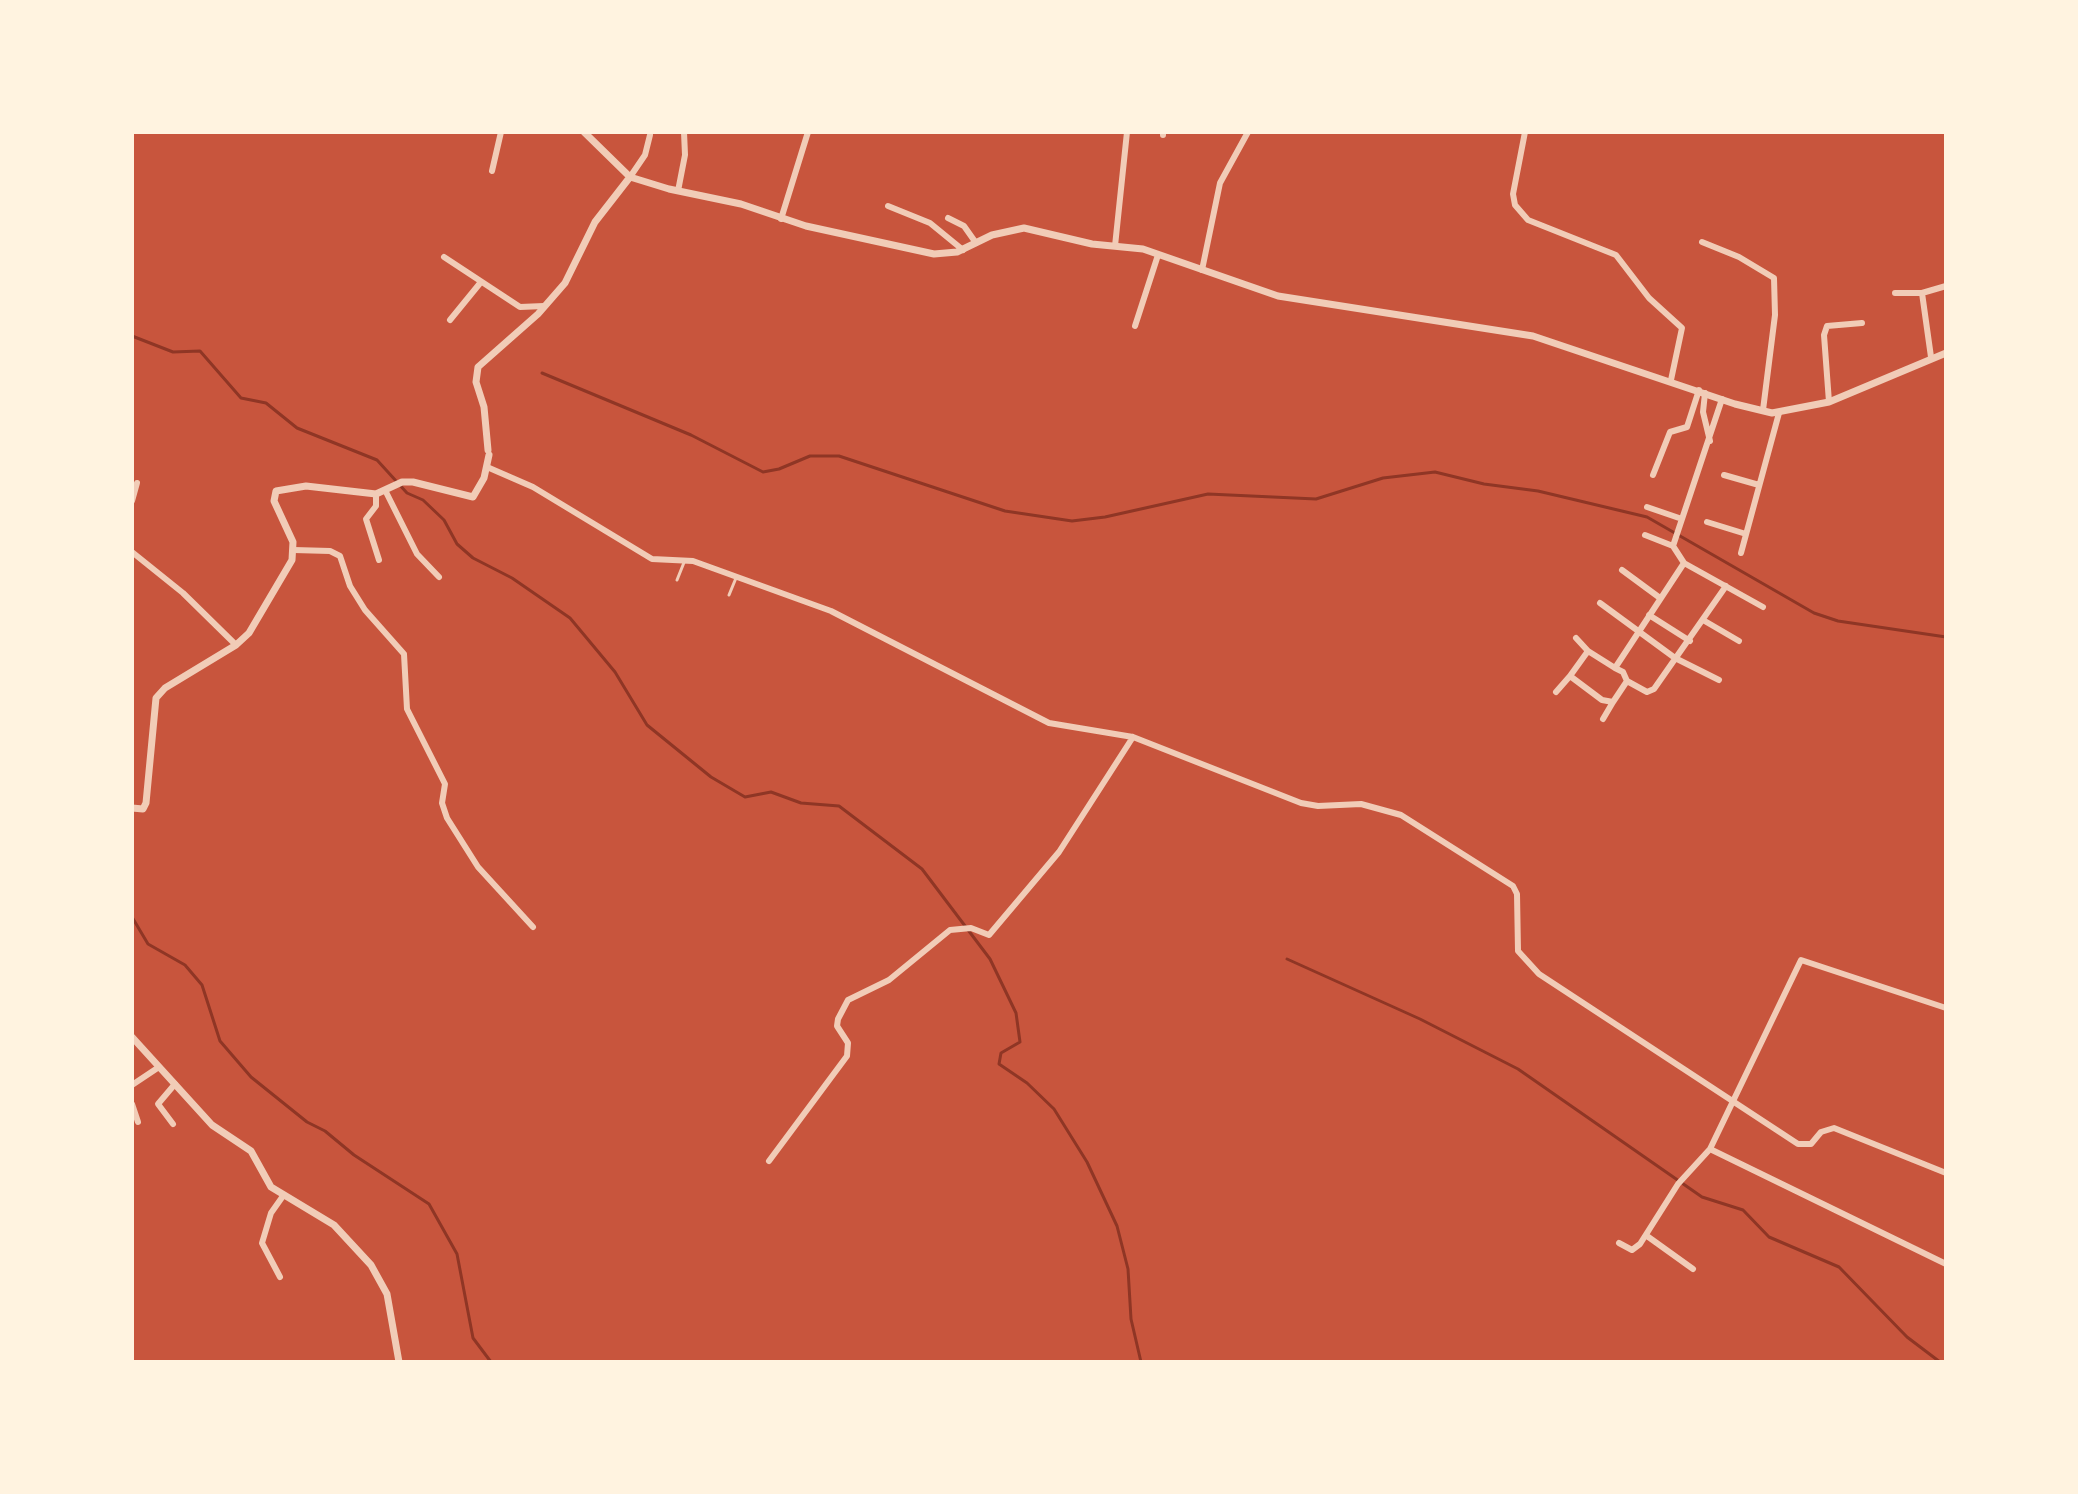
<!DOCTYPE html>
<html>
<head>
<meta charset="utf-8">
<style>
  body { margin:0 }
  #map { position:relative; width:2078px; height:1494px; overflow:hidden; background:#c8553d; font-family:Jost,sans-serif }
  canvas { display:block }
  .frame { position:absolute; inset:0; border:134px solid #fff3e0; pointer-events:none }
</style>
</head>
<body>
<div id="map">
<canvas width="2078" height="1494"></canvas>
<div class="frame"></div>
</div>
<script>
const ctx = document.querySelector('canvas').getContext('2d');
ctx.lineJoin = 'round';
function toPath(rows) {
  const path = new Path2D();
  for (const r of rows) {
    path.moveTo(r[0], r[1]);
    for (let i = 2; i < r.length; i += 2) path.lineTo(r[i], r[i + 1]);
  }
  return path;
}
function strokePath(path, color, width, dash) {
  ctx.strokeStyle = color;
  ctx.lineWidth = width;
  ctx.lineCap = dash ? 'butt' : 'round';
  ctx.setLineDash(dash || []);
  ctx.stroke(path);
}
const stream = toPath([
  [132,336,173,352,200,351,241,398,266,403,297,428,377,460,407,493,423,500,444,520,457,544,473,558,512,578,570,618,615,672,647,725,711,777,745,797,771,792,801,803,839,806,922,869,990,959,1016,1013,1020,1042,1001,1053,999,1064,1027,1083,1054,1109,1087,1162,1117,1226,1128,1269,1131,1319,1141,1362],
  [542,373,691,435,763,472,779,469,810,456,839,456,1005,511,1072,521,1105,517,1208,494,1316,499,1383,478,1435,472,1484,484,1538,491,1647,517,1814,613,1838,621,1946,637],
  [132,917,148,944,185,965,202,985,220,1041,251,1077,307,1122,325,1131,354,1155,429,1204,457,1254,473,1338,491,1362],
  [1287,959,1420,1019,1518,1069,1702,1197,1743,1210,1769,1237,1839,1267,1907,1337,1940,1362]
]);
const service = toPath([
  [677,580,685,560],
  [729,595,736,578]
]);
const minor = toPath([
  [1525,132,1513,194,1515,205,1528,220,1616,255,1649,298,1682,328,1671,380],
  [1163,135,1163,132],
  [492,171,501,132],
  [630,177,645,155,650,135],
  [678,191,685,155,684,132],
  [888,206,930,223,963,250],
  [948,218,964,226,976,243],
  [781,219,808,132],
  [1702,242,1739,257,1774,278,1775,315,1763,410],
  [1115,246,1127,132],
  [444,257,520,307,544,306],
  [1202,270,1220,183,1248,132],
  [1895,293,1922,293],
  [450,320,481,282],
  [1135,326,1158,255],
  [1931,357,1922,293,1946,286],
  [1705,393,1703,412,1710,441],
  [1829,402,1824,335,1827,326,1862,323],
  [487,467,533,487,652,559,693,561,831,611,1049,723,1133,737,1301,803,1318,806,1361,804,1401,815,1513,886,1517,894,1518,951,1539,974,1798,1144,1811,1144,1821,1132,1834,1128,1946,1173],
  [1653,475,1670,432,1687,427,1699,390],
  [1724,475,1759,485],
  [385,490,417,554,439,577],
  [376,494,376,506,366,519,379,560],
  [132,501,137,483],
  [1647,507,1682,519],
  [1707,522,1746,534],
  [1645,535,1673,546],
  [294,550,330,551,340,556,350,586,365,610,404,654,407,709,445,784,442,803,447,818,478,867,533,927],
  [132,552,183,593,236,645],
  [1741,553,1779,413],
  [1684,563,1673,546,1722,399],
  [1622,570,1660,598],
  [1600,603,1675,658,1719,680],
  [1649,615,1690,641],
  [1703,620,1739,641],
  [1576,638,1588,651],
  [1615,668,1623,672,1627,681,1613,702,1602,700,1570,676,1588,651,1615,668,1684,563,1763,607],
  [1627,681,1647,692,1654,689,1726,586],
  [1556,692,1570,676],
  [1603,719,1613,702],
  [132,1085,159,1067],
  [132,1104,138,1122],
  [173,1124,158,1104,175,1084],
  [1710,1149,1946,1264],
  [769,1161,847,1056,848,1043,837,1026,838,1019,848,1000,889,980,950,930,971,928,989,935,1059,852,1133,737],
  [1647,1236,1693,1269],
  [1619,1243,1632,1250,1640,1244,1678,1184,1710,1149,1801,960,1946,1008],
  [280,1277,262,1243,271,1213,283,1196]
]);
const tertiary = toPath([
  [584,132,630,177,669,189,741,204,806,226,934,254,957,252,992,235,1024,228,1092,244,1143,249,1278,296,1533,336,1735,404,1772,413,1829,402,1946,353],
  [488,450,484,407,476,382,478,367,538,314,565,283,595,222,630,177],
  [132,808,143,809,146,803,156,698,165,688,236,645,249,633,292,560,293,542,274,501,276,491,306,486,376,494,402,482,413,482,473,497,484,478,489,455],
  [132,1037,212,1125,251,1151,271,1187,334,1225,371,1265,387,1294,399,1362]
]);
strokePath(stream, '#8f3625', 3);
strokePath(service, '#f1ccb7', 3);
strokePath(minor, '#f1ccb7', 6);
strokePath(tertiary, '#f1ccb7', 7);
</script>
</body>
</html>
